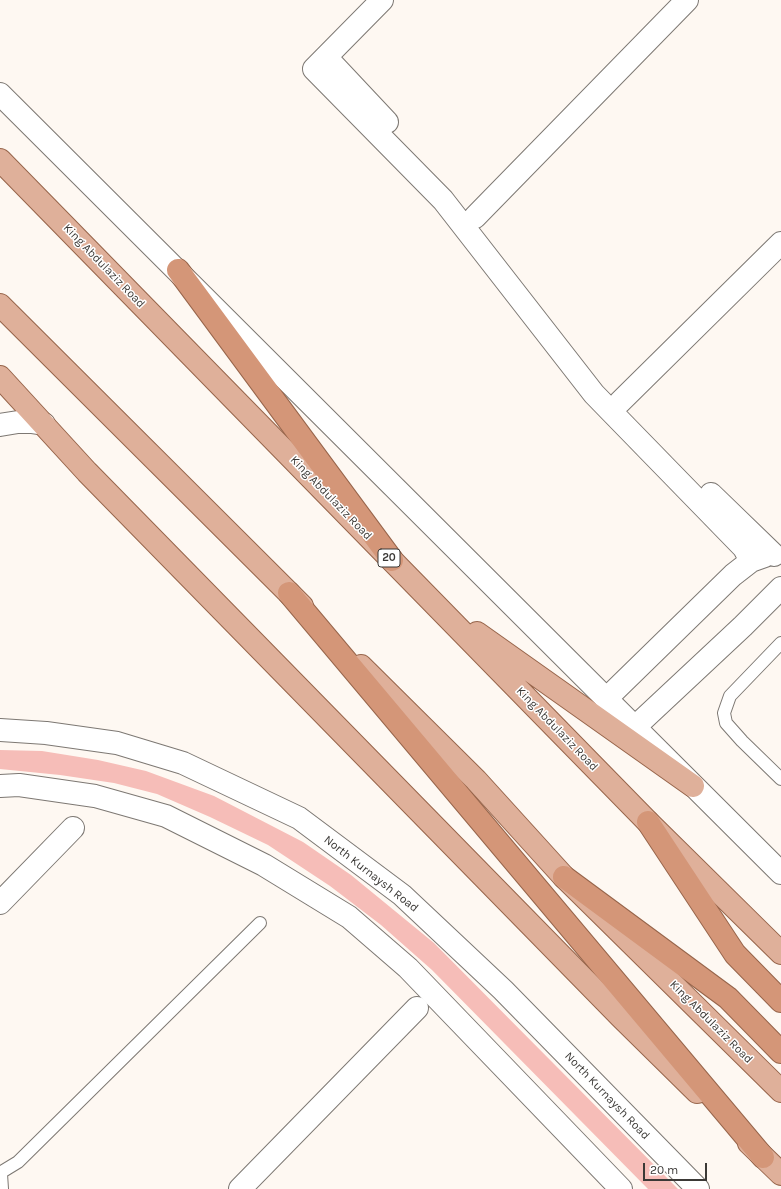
<!DOCTYPE html>
<html>
<head>
<meta charset="utf-8">
<style>
  body { margin:0 }
  #map { position:relative; width:781px; height:1189px; overflow:hidden; background:#fef8f2; font-family:Karla,sans-serif }
  canvas { display:block }
  .scale { position:absolute; left:643px; top:1163px; width:64px; height:18px; box-sizing:border-box; border:2px solid #3b3936; border-top:0; padding-left:5px; font-size:12px; line-height:14px; white-space:nowrap; color:#3b3936; -webkit-text-stroke:3px #fff; paint-order:stroke }
</style>
</head>
<body>
<div id="map">
<canvas width="781" height="1189"></canvas>
<div class="scale">20 m</div>
</div>
<script>
const ctx = document.querySelector('canvas').getContext('2d');
ctx.lineJoin = 'round';
function fill(path, color) {
  ctx.fillStyle = color;
  ctx.fill(path, 'evenodd');
}
function toPath(rows) {
  const path = new Path2D();
  for (const r of rows) {
    path.moveTo(r[0], r[1]);
    for (let i = 2; i < r.length; i += 2) path.lineTo(r[i], r[i + 1]);
  }
  return path;
}
function strokePath(path, color, width, dash) {
  ctx.strokeStyle = color;
  ctx.lineWidth = width;
  ctx.lineCap = dash ? 'butt' : 'round';
  ctx.setLineDash(dash || []);
  ctx.stroke(path);
}
function drawText(font, color, halo, rows, align = 'center') {
  ctx.font = font + ' Karla,sans-serif';
  ctx.lineWidth = 3;
  ctx.setLineDash([]);
  ctx.textBaseline = 'middle';
  ctx.strokeStyle = halo;
  ctx.fillStyle = color;
  for (const [text, x, y, turn = 0] of rows) {
    ctx.save();
    ctx.translate(x, y);
    ctx.rotate((+turn || 0) * Math.PI / 180);
    ctx.textAlign = isNaN(turn) ? turn : align;
    if (halo) ctx.strokeText(text, 0, 0);
    ctx.fillText(text, 0, 0);
    ctx.restore();
  }
}
const green = toPath([
  [0,750,42,751,98,760,146,771,214,796,303,842,351,875,434,943,678,1189,648,1189,432,970,381,925,330,886,268,845,210,817,157,794,114,783,60,775,0,769]
]);
const service = toPath([
  [781,643,730,696,724,713,726,723,742,741,781,779],
  [0,1173,18,1162,260,923],
  [1,1174,2,1189]
]);
const minor = toPath([
  [382,0,314,69,443,200,594,394,744,548,751,561],
  [326,57,387,122],
  [475,217,687,0],
  [620,402,781,243],
  [0,425,18,422,31,422,44,424],
  [711,494,774,555],
  [606,699,733,575,751,561,765,556],
  [635,727,743,626,781,588],
  [0,903,73,828],
  [240,1189,417,1008]
]);
const secondary = toPath([
  [0,94,781,873],
  [0,730,46,733,117,743,183,763,299,818,402,895,503,990,698,1189],
  [0,786,19,785,95,796,166,816,264,865,349,917,408,968,621,1189]
]);
const primary = toPath([
  [0,160,648,822,781,953],
  [0,305,302,606],
  [0,377,87,472,621,1017,697,1092],
  [477,633,693,786],
  [361,666,476,780,564,877,781,1091],
  [749,1143,781,1174]
]);
const trunk = toPath([
  [178,270,392,560],
  [289,593,763,1157],
  [648,822,735,954,781,1001],
  [564,877,728,998,781,1052]
]);
const shields = [
  [389,558,22]
];
const shieldNames = [
  ["20",389,558]
];
const streetNames = [
  ["King Abdulaziz Road",104,266,46],
  ["King Abdulaziz Road",331,498,46],
  ["King Abdulaziz Road",557,729,46],
  ["North Kurnaysh Road",371,874,38],
  ["King Abdulaziz Road",711,1022,45],
  ["North Kurnaysh Road",607,1096,46]
];
fill(green, '#f6bdb8');
strokePath(service, '#7d7873', 14);
strokePath(minor, '#7d7873', 24);
strokePath(secondary, '#7d7873', 24);
strokePath(primary, '#97654b', 24);
strokePath(trunk, '#97654b', 24);
strokePath(service, '#fff', 12);
strokePath(minor, '#fff', 22);
strokePath(secondary, '#fff', 22);
strokePath(primary, '#dfb09a', 22);
strokePath(trunk, '#d49678', 22);
for (const [x, y, w] of shields) {
  const box = new Path2D();
  box.roundRect(x - w / 2, y - 9, w, 18, 3);
  ctx.fillStyle = '#fff';
  ctx.fill(box);
  strokePath(box, '#3b3936', 1);
}
drawText('bold 11px', '#3b3936', null, shieldNames);
drawText('12px', '#3b3936', '#fff', streetNames);
</script>
</body>
</html>
